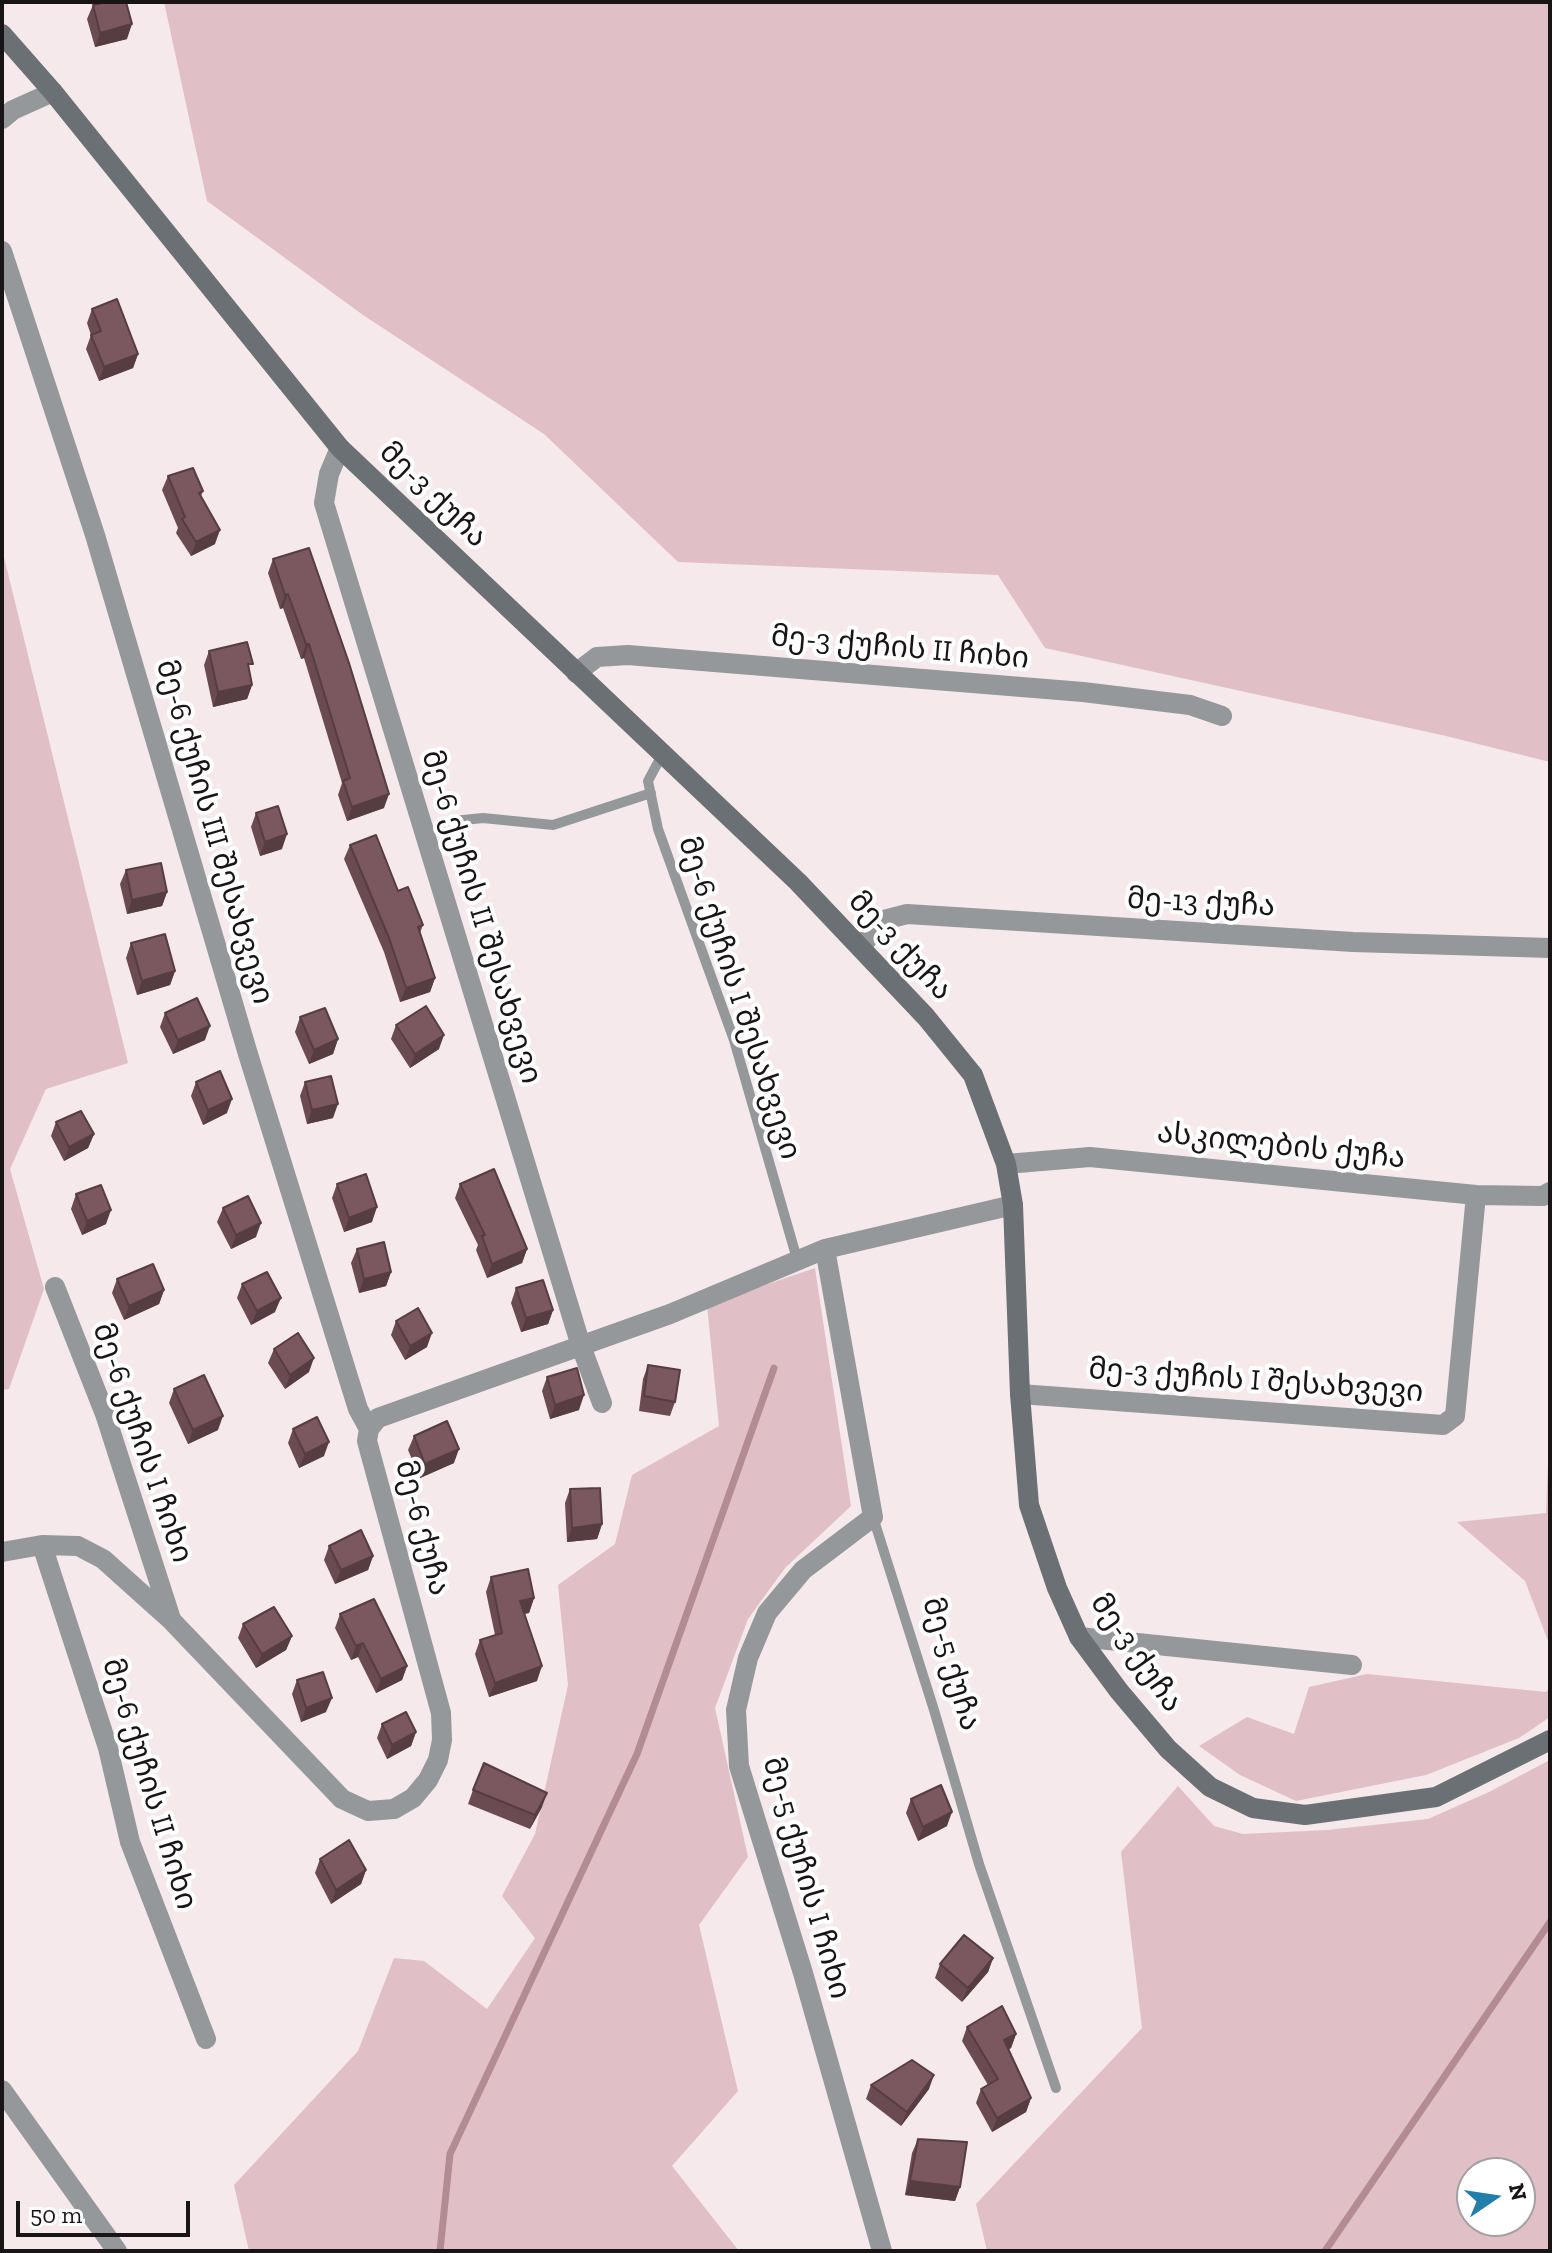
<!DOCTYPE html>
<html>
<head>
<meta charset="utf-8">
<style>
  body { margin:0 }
  #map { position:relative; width:1552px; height:2253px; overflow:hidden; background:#f5e9eb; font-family:"Zilla Slab",serif }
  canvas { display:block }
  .frame { position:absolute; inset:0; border:4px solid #191516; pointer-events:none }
  .north { position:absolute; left:1456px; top:2157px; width:80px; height:80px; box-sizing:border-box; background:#fff; border:2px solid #a3a1a2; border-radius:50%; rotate:77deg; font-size:22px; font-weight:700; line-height:32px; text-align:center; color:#191516 }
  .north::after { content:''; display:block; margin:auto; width:28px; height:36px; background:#227eab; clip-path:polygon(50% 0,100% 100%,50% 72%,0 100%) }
  .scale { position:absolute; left:16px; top:2201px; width:174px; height:36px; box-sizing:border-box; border:4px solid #191516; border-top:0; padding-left:10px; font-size:24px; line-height:28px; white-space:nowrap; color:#191516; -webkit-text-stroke:6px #fff; paint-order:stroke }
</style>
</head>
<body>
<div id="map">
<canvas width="1552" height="2253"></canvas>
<div class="frame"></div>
<div class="north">N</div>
<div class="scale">50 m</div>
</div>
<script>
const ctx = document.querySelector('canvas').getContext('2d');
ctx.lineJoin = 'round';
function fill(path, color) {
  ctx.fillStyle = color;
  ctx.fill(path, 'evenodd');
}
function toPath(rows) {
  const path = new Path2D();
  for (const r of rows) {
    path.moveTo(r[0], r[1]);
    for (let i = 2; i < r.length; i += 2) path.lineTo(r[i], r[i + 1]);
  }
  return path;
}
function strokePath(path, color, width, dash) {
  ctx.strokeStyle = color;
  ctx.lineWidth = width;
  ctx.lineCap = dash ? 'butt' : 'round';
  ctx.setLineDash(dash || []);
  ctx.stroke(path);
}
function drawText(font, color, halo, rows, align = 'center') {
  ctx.font = font + ' "Zilla Slab","Noto Sans Georgian",serif';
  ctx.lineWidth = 8;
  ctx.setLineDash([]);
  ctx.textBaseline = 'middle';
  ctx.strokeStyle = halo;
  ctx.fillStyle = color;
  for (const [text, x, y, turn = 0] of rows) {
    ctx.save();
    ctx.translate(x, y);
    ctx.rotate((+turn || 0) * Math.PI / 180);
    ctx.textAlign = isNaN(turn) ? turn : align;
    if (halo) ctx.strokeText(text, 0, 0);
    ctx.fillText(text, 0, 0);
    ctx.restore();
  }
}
const green = toPath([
  [164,2,1550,2,1550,762,1446,736,1045,648,998,575,678,562,544,434,363,315,207,201],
  [2,549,128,1063,46,1089,10,1169,44,1289,9,1389,2,1390],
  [815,1268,851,1506,785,1568,748,1619,715,1708,748,1857,699,1925,738,2091,672,2166,739,2251,249,2251,234,2185,358,2051,394,1958,424,1961,487,2009,535,1938,502,1896,535,1834,568,1685,558,1585,615,1544,632,1475,719,1426,707,1305],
  [1550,1412,1550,1646,1525,1581,1457,1522,1546,1513],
  [1367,1674,1546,1692,1550,1688,1550,1717,1519,1738,1426,1775,1296,1801,1240,1775,1199,1746,1247,1717,1294,1734,1309,1687],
  [1550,1760,1550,2251,987,2251,976,2204,1142,2028,1121,1852,1178,1786,1214,1826,1243,1834,1327,1830,1428,1819,1489,1792],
  [1520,2173,1520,2221,1472,2221,1472,2173]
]);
const stream = toPath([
  [440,2251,450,2154,637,1754,774,1368],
  [1325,2251,1550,1922]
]);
const lane = toPath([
  [663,753,648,781,658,829,734,1040,797,1259],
  [424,835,453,821,483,818,553,825,651,793],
  [873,1517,934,1710,979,1864,1056,2088]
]);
const street = toPath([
  [2,119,13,110,53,92],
  [2,251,95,535,248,1054,358,1409,369,1429],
  [340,448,329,474,324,503,581,1346,602,1403],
  [576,673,597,657,628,655,1083,692,1190,705,1222,716],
  [861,946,884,920,907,914,1353,942,1550,948],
  [1006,1164,1090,1157,1476,1195,1543,1196,1550,1192],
  [825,1249,873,1517,803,1570,767,1613,748,1658,736,1710,739,1766,803,1973,882,2251],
  [55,1287,105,1414,171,1619],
  [1020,1394,1443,1425,1455,1416,1476,1195],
  [42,1545,108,1748,130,1842,206,2039],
  [2,1552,42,1545,78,1546,103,1559,171,1620,342,1799,368,1811,394,1809,413,1798,428,1780,438,1760,442,1740,441,1713,367,1441,369,1429,378,1418,670,1314,825,1249,1013,1205],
  [1079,1637,1352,1665],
  [2,2090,117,2251]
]);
const secondary = toPath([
  [2,34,53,92,340,448,798,882,926,1017,973,1075,1006,1164,1013,1205,1020,1394,1029,1505,1057,1588,1079,1637,1119,1691,1168,1749,1210,1787,1253,1808,1305,1815,1436,1797,1550,1740]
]);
const wall = toPath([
  [93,5,127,39,95,47,87,19],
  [92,309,138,354,133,368,99,381,86,349,91,335,87,323],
  [168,476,203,491,201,496,215,544,191,556,176,533,178,528,162,490],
  [273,559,384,808,347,821,338,795,342,783,304,658,301,659,283,608,280,609,268,573],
  [209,651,250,673,252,685,247,699,213,707,204,665],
  [256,813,282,849,260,856,251,827],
  [350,845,398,891,423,925,420,933,435,978,430,992,400,1002,384,952,344,859],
  [126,870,167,892,162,906,127,914,120,884],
  [131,943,175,971,170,985,137,995,126,958],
  [165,1013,205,1040,173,1054,160,1027],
  [300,1017,338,1039,333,1054,309,1064,295,1032],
  [396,1025,439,1049,410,1068,391,1039],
  [196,1082,227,1113,203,1125,191,1096],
  [305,1082,333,1118,307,1124,300,1096],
  [56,1122,94,1134,88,1148,64,1161,51,1136],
  [337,1184,372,1222,344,1232,332,1198],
  [460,1184,527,1249,522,1263,487,1278,476,1250,478,1245,455,1198],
  [76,1194,106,1224,82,1235,71,1209],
  [223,1208,256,1237,231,1249,217,1222],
  [357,1249,391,1272,386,1286,359,1293,351,1263],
  [117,1279,164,1290,159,1304,124,1320,112,1293],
  [242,1284,275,1312,251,1325,237,1298],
  [516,1288,553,1310,548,1324,521,1332,511,1303],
  [396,1321,427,1347,405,1360,391,1335],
  [274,1349,309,1372,285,1389,268,1363],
  [648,1365,675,1402,670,1416,639,1411,643,1379],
  [547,1377,579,1410,550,1419,542,1391],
  [174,1389,218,1430,188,1444,169,1403],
  [293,1429,324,1456,299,1468,288,1443],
  [414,1436,454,1463,420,1478,408,1450],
  [570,1489,602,1524,597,1539,567,1542,565,1503],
  [329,1546,373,1556,368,1570,335,1584,324,1560],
  [491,1577,534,1598,529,1613,524,1614,537,1681,489,1697,475,1654,480,1640,495,1635,486,1592],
  [340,1614,407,1666,402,1680,376,1693,358,1657,351,1660,335,1628],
  [243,1624,292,1636,286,1650,256,1668,238,1638],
  [297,1680,326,1712,301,1722,292,1694],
  [382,1724,416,1732,411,1746,387,1759,377,1738],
  [473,1790,542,1807,530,1829,468,1804],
  [911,1799,947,1826,918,1841,906,1813],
  [320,1859,366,1870,361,1884,331,1904,315,1873],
  [993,1958,988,1972,962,2002,935,1978,940,1964],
  [967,2027,1016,2034,1011,2048,1008,2050,1031,2098,1026,2112,992,2132,976,2103,981,2089,988,2085,962,2041],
  [871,2085,929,2089,901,2126,866,2099],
  [918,2139,960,2187,955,2201,905,2195,912,2153]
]);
const shadedWall = toPath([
  [132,24,127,39,95,47,100,33],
  [138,354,133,368,99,381,104,367],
  [220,530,215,544,191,556,196,542],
  [288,594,283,608,280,609,285,595],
  [306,644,309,644,304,658,301,659],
  [252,685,247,699,213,707,218,692],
  [389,794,384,808,347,821,352,807],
  [287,834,282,849,260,856,265,842],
  [167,892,162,906,127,914,132,900],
  [175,971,170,985,137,995,142,981],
  [435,978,430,992,400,1002,406,988],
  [210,1026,205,1040,173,1054,178,1040],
  [444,1035,439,1049,410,1068,415,1054],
  [338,1039,333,1054,309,1064,314,1050],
  [232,1099,227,1113,203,1125,208,1110],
  [338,1104,333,1118,307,1124,312,1110],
  [94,1134,88,1148,64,1161,69,1147],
  [377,1207,372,1222,344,1232,349,1218],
  [111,1210,106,1224,82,1235,87,1221],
  [261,1223,256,1237,231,1249,236,1235],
  [527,1249,522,1263,487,1278,492,1264],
  [391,1272,386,1286,359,1293,364,1279],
  [164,1290,159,1304,124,1320,129,1306],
  [281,1298,275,1312,251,1325,257,1311],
  [553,1310,548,1324,521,1332,526,1318],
  [432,1333,427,1347,405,1360,410,1346],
  [314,1358,309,1372,285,1389,290,1375],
  [584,1395,579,1410,550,1419,555,1405],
  [223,1416,218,1430,188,1444,193,1430],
  [329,1442,324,1456,299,1468,305,1454],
  [459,1449,454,1463,420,1478,425,1464],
  [602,1524,597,1539,567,1542,572,1528],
  [373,1556,368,1570,335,1584,341,1570],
  [534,1598,529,1613,515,1615,520,1601],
  [292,1636,286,1650,256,1668,262,1654],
  [363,1643,358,1657,351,1660,356,1646],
  [407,1666,402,1680,376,1693,381,1679],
  [542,1666,537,1681,489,1697,495,1683],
  [332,1698,326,1712,301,1722,306,1708],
  [416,1732,411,1746,387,1759,392,1745],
  [547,1793,542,1807,530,1829,535,1815],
  [952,1812,947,1826,918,1841,923,1827],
  [366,1870,361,1884,331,1904,336,1890],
  [993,1958,988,1972,962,2002,968,1988],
  [1016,2034,1011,2048,998,2055,1004,2040],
  [934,2075,929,2089,901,2126,907,2112],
  [1031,2098,1026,2112,992,2132,997,2118],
  [910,2181,960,2187,955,2201,905,2195]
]);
const building = toPath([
  [106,2,126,2,132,24,100,33,93,5,106,2],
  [117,299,138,354,104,367,91,335,101,331,92,309,117,299],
  [193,468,203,491,199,493,220,530,196,542,182,519,185,517,168,476,193,468],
  [309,548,349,663,389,794,352,807,343,781,350,778,309,644,306,644,288,594,285,595,273,559,309,548],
  [247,642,253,664,248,664,252,685,218,692,209,651,247,642],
  [278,806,287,834,265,842,256,813,278,806],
  [376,835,398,891,408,887,423,925,418,927,435,978,406,988,389,938,350,845,376,835],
  [161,863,167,892,132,900,126,870,161,863],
  [165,934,175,971,142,981,131,943,165,934],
  [197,998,210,1026,178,1040,165,1013,197,998],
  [426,1006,444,1035,415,1054,396,1025,426,1006],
  [325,1008,338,1039,314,1050,300,1017,325,1008],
  [220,1071,232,1099,208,1110,196,1082,220,1071],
  [331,1076,338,1104,312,1110,305,1082,331,1076],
  [81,1111,94,1134,69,1147,56,1122,81,1111],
  [494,1169,527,1249,492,1264,482,1236,485,1235,460,1184,494,1169],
  [366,1174,377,1207,349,1218,337,1184,366,1174],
  [101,1185,111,1210,87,1221,76,1194,101,1185],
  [248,1196,261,1223,236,1235,223,1208,248,1196],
  [384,1242,391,1272,364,1279,357,1249,384,1242],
  [153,1264,164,1290,129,1306,117,1279,153,1264],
  [267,1272,281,1298,257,1311,242,1284,267,1272],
  [543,1280,553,1310,526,1318,516,1288,543,1280],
  [418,1308,432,1333,410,1346,396,1321,418,1308],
  [298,1333,314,1358,290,1375,274,1349,298,1333],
  [648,1365,680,1370,675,1402,644,1396,648,1365],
  [577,1368,584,1395,555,1405,547,1377,577,1368],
  [204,1375,223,1416,193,1430,174,1389,204,1375],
  [317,1417,329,1442,305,1454,293,1429,317,1417],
  [447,1421,459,1449,425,1464,414,1436,447,1421],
  [600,1488,602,1524,572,1528,570,1489,600,1488],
  [361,1530,373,1556,341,1570,329,1546,361,1530],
  [528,1569,534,1598,520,1601,542,1666,495,1683,480,1640,502,1633,491,1577,528,1569],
  [374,1599,407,1666,381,1679,363,1643,356,1646,340,1614,374,1599],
  [274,1607,292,1636,262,1654,243,1624,274,1607],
  [323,1672,332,1698,306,1708,297,1680,323,1672],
  [406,1712,416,1732,392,1745,382,1724,406,1712],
  [484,1763,547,1793,535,1815,473,1790,484,1763],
  [941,1785,952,1812,923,1827,911,1799,941,1785],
  [349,1840,366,1870,336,1890,320,1859,349,1840],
  [964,1935,993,1958,968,1988,940,1964,964,1935],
  [1002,2006,1016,2034,1004,2040,1031,2098,997,2118,981,2089,998,2079,967,2027,1002,2006],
  [912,2060,934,2075,907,2112,871,2085,912,2060],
  [918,2139,967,2142,960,2187,910,2181,918,2139]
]);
const streetNames = [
  ["მე-3 ქუჩა",433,495,44],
  ["მე-3 ქუჩის II ჩიხი",900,648,5],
  ["მე-6 ქუჩის III შესახვევი",214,832,74],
  ["მე-13 ქუჩა",1201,903,3],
  ["მე-6 ქუჩის II შესახვევი",481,917,73],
  ["მე-3 ქუჩა",900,946,47],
  ["მე-6 ქუჩის I შესახვევი",739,998,72],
  ["ასკილების ქუჩა",1281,1146,6],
  ["მე-3 ქუჩის I შესახვევი",1256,1381,4],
  ["მე-6 ქუჩის I ჩიხი",142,1443,71],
  ["მე-6 ქუჩა",422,1528,75],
  ["მე-3 ქუჩა",1136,1653,55],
  ["მე-5 ქუჩა",951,1664,73],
  ["მე-6 ქუჩის II ჩიხი",149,1784,73],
  ["მე-5 ქუჩის I ჩიხი",806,1878,74]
];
fill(green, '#e1bfc6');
strokePath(stream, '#b28b93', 7);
strokePath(lane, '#94989a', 10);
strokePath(street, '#94989a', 20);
strokePath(secondary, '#6a7073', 20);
fill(wall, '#6a4b52');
fill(shadedWall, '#563d42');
fill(building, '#7b575f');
strokePath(building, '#563d42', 2);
drawText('30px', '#191516', '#fff', streetNames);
</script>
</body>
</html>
